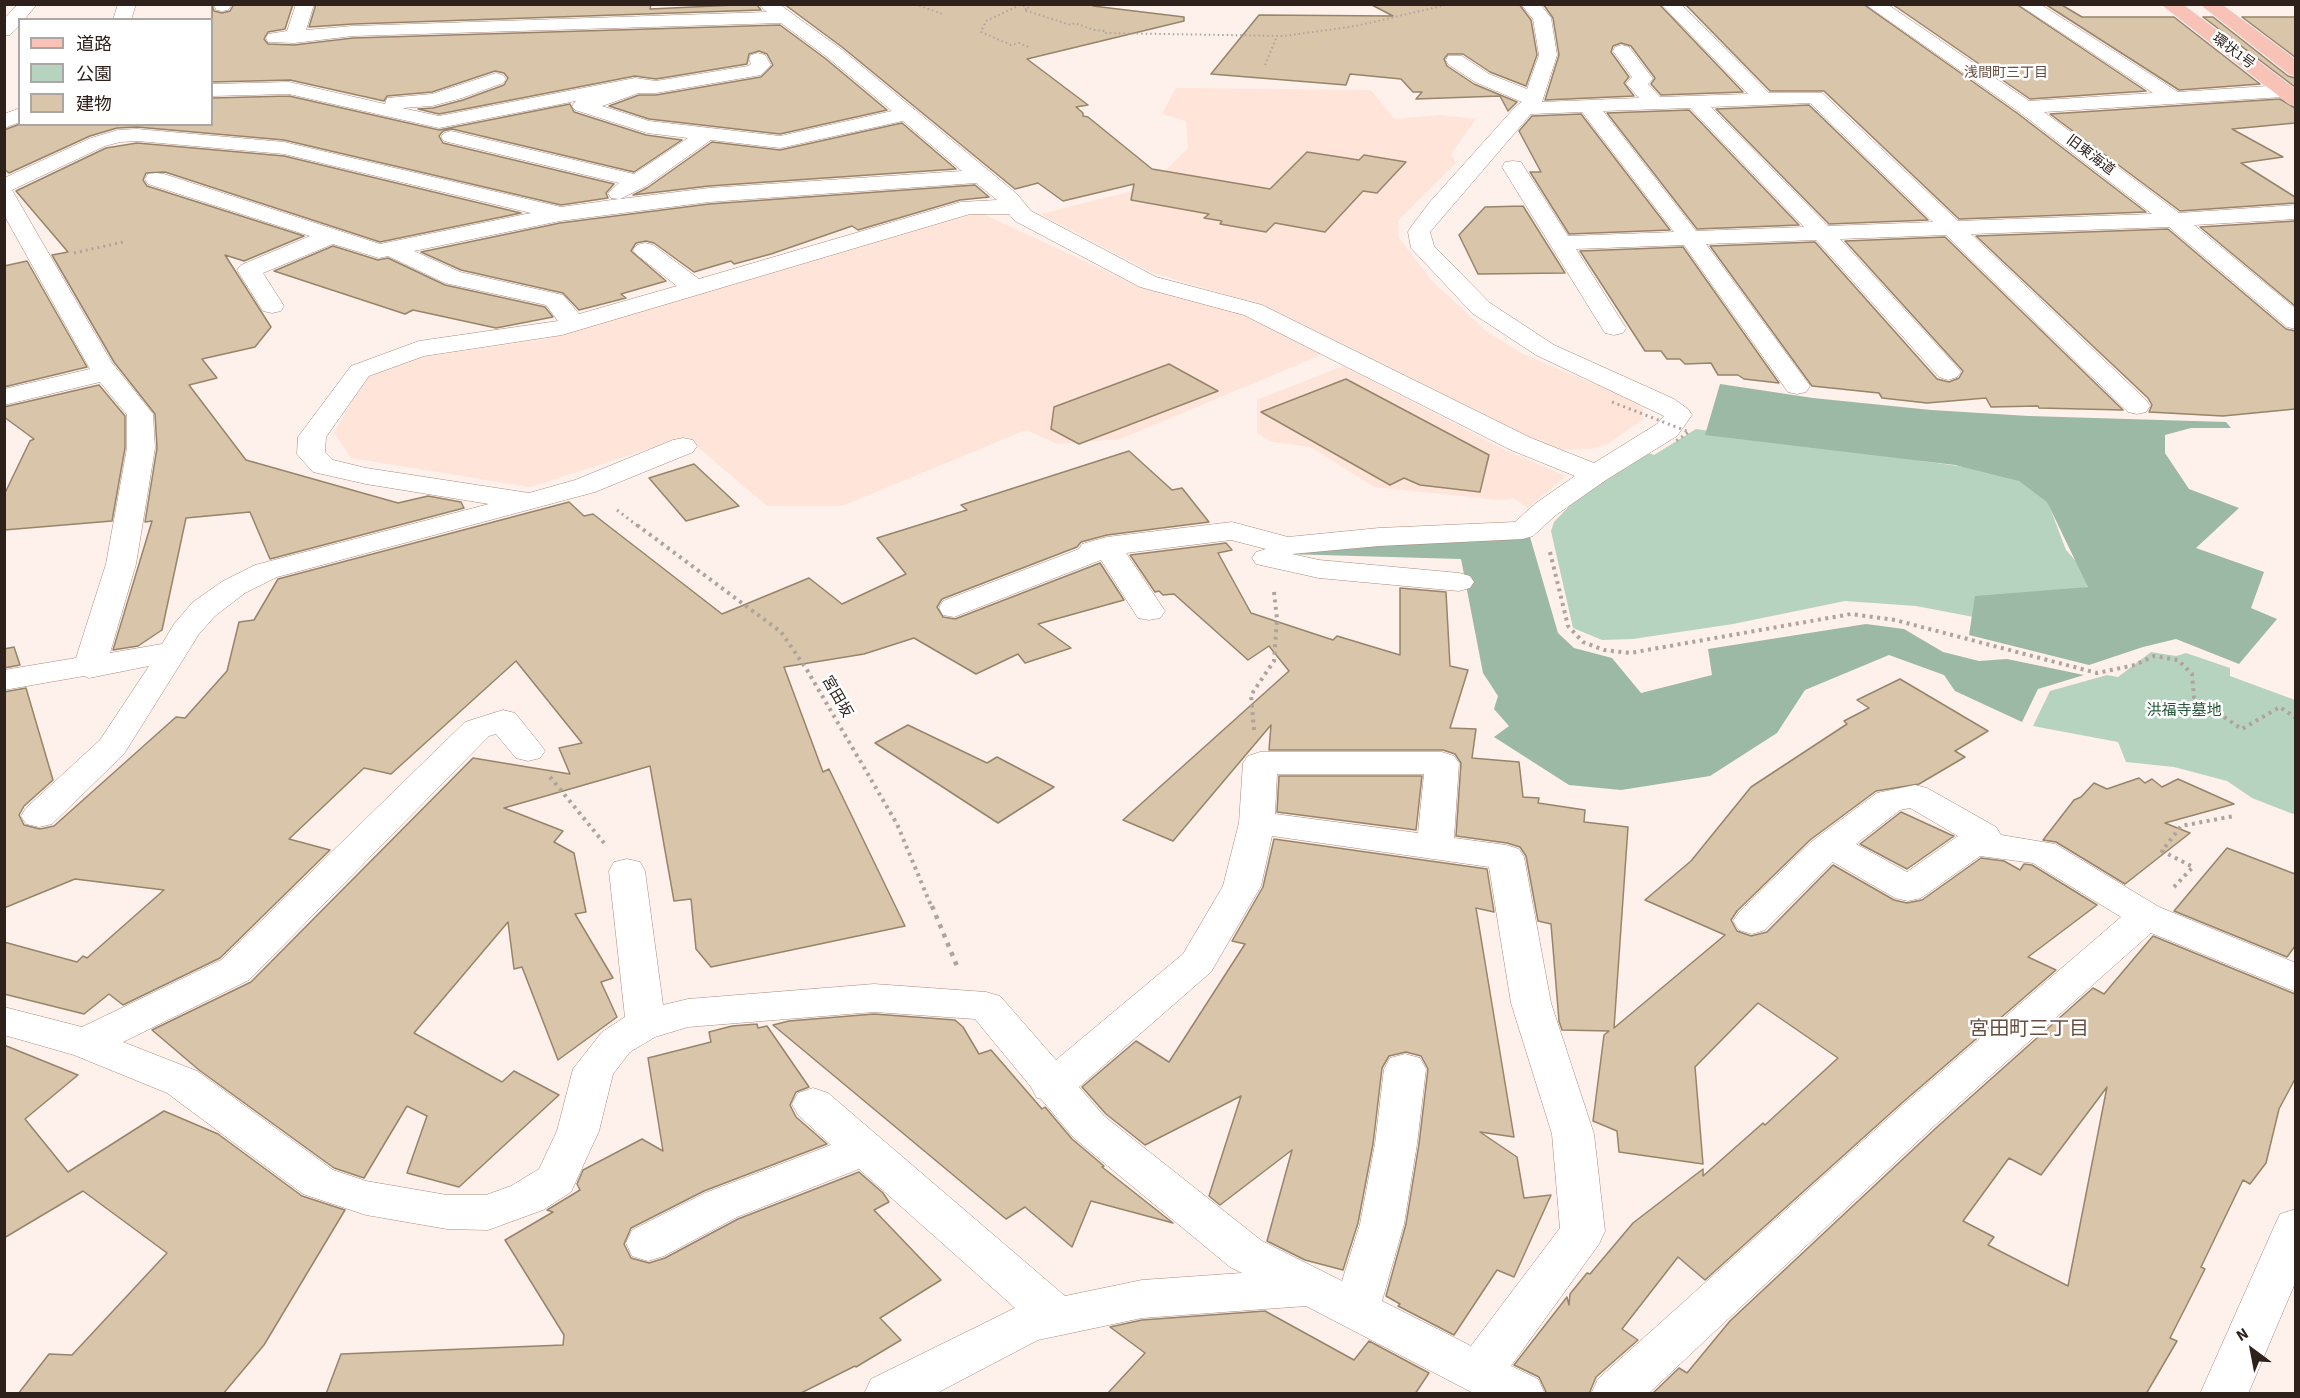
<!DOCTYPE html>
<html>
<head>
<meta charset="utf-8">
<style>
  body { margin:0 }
  #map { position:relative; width:2300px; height:1398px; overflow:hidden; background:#fef0ea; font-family:"Source Sans 3","Noto Sans JP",sans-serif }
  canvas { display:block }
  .frame { position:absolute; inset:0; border:6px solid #2e211c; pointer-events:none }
  .legend { position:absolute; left:18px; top:18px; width:195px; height:108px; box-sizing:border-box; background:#fff; border:2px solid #aba6a4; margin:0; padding:8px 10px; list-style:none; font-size:18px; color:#2e211c }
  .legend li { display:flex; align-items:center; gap:12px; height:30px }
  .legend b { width:30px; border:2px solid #aba6a4 }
  .north { position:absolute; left:2222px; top:1320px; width:60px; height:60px; -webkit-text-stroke:4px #fff; paint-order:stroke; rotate:328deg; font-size:16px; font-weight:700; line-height:24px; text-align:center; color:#2e211c }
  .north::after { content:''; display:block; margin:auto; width:21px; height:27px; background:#2e211c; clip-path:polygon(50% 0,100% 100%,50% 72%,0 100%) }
</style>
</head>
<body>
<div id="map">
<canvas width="2300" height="1398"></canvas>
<div class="frame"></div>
<ul class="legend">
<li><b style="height:8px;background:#f9c2b6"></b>道路</li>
<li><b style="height:16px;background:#b6d3c0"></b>公園</li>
<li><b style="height:16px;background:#d9c5a9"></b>建物</li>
</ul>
<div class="north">N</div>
</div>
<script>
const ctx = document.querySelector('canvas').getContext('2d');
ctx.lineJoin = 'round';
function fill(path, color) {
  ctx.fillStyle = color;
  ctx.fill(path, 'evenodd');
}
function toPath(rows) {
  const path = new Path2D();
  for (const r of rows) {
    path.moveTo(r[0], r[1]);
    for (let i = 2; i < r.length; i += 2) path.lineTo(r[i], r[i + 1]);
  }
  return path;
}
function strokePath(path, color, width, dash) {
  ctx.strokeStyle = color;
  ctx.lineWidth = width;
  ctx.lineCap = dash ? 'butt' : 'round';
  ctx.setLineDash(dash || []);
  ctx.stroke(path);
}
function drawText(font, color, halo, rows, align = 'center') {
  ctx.font = font + ' "Source Sans 3","Noto Sans JP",sans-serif';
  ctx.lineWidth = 5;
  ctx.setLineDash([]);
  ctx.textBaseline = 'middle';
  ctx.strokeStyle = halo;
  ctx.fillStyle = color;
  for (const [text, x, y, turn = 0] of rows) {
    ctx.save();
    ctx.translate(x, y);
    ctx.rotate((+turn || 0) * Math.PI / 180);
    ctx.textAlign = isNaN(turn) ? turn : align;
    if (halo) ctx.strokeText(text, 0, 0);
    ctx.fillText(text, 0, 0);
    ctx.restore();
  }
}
const built = toPath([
  [1176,88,1371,90,1394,119,1440,115,1476,119,1451,154,1456,163,1398,221,1399,238,1431,280,1486,331,1523,354,1596,385,1603,383,1628,394,1643,409,1643,419,1608,444,1591,449,1554,450,1264,306,1153,273,1040,214,1149,187,1188,148,1186,121,1162,114],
  [979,212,1140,287,1254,317,1321,355,1120,439,1058,444,1026,430,842,506,767,506,686,437,530,487,351,458,334,433,366,376,416,358,546,339],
  [1343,366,1507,451,1566,476,1528,508,1513,498,1501,500,1374,487,1311,447,1272,442,1257,433,1257,400]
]);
const green = toPath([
  [1696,429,1965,467,2012,477,2045,495,2066,550,2096,584,1979,618,1916,606,1845,601,1733,624,1633,639,1602,640,1573,628,1551,531,1554,522,1581,494,1643,451,1654,455],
  [2151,652,2176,656,2186,653,2230,668,2230,676,2295,700,2295,812,2293,814,2252,798,2227,781,2174,767,2126,762,2118,742,2033,726,2050,691,2107,675,2118,677]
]);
const forest = toPath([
  [1720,384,1813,398,1931,410,2029,416,2226,422,2231,428,2191,428,2165,435,2165,453,2189,489,2239,508,2196,548,2264,572,2251,608,2277,619,2239,664,2176,639,2143,647,2089,665,1969,635,1975,596,2088,587,2047,502,2019,481,1955,465,1705,435],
  [1530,537,1558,633,1574,648,1612,658,1641,693,1712,675,1708,649,1866,624,1904,629,1943,652,1979,661,2007,659,2084,675,2038,689,2022,722,1955,691,1944,675,1889,655,1805,690,1777,733,1710,776,1621,790,1569,785,1494,737,1509,726,1494,709,1498,696,1483,673,1461,559,1285,554,1361,543]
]);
const building = toPath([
  [212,4,214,11,222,13,230,11,234,4,293,4,285,29,268,32,264,39,268,44,294,45,353,38,780,25,826,59,887,110,780,134,649,119,609,106,639,95,656,95,761,77,773,65,767,54,759,51,749,54,747,64,656,79,635,76,439,114,418,109,433,108,463,100,504,85,508,78,504,73,495,71,432,92,387,96,384,101,290,80,212,82,212,4],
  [316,4,651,4,650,9,756,4,761,10,353,24,309,27,316,4],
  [784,4,1092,4,1093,6,1184,17,1184,21,1027,59,1088,105,1076,107,1083,113,1083,116,1088,117,1152,169,1270,189,1307,152,1359,160,1364,155,1406,162,1377,193,1363,191,1325,232,1275,223,1266,232,1220,224,1222,221,1204,218,1209,214,1131,200,1134,184,1063,201,1038,183,1015,189,842,47,784,4],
  [1370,4,1519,4,1531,20,1537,55,1526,86,1490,72,1463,54,1448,54,1444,59,1447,66,1474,84,1517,102,1508,111,1500,96,1416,99,1422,92,1413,92,1401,79,1350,74,1346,85,1211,74,1259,15,1393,16,1370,4],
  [1543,4,1659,4,1743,92,1661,95,1651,84,1655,78,1631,46,1621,43,1613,46,1611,52,1629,77,1624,83,1634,96,1545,100,1559,55,1553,18,1543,4],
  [1685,4,1863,4,2017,113,2146,212,1959,219,1824,91,1770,91,1685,4],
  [1892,4,2016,4,2146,91,2030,99,1892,4],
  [2045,4,2060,4,2082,17,2174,17,2260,84,2179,90,2045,4],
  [2203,17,2213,17,2288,76,2295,78,2295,87,2203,17],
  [2242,17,2295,17,2295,57,2242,17],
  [289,96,439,130,570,104,574,112,646,135,682,140,634,172,452,129,443,131,439,136,443,143,614,184,606,193,608,198,561,205,284,140,137,127,117,128,90,136,9,173,4,169,4,130,20,124,212,124,212,98,289,96],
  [2280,99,2295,108,2295,123,2232,129,2283,157,2241,163,2295,197,2295,203,2180,211,2050,114,2280,99],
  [1809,105,1928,220,1829,224,1716,109,1809,105],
  [1689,110,1799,225,1697,229,1607,113,1689,110],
  [1581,114,1670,230,1569,234,1530,172,1541,172,1519,131,1532,116,1581,114],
  [902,123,956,169,709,186,633,195,647,188,712,142,780,150,902,123],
  [137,143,284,156,521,213,380,242,165,172,146,173,143,180,147,186,304,236,244,261,225,255,271,327,255,347,202,359,217,378,189,385,246,460,398,503,428,496,461,502,464,508,270,559,250,512,186,518,162,630,138,646,113,650,152,521,145,522,157,448,155,414,114,362,52,255,68,252,16,191,106,148,137,143],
  [975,185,989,197,960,200,858,230,852,226,771,254,734,264,731,261,694,272,654,243,646,241,636,243,631,251,666,281,621,294,626,298,579,310,563,293,461,270,421,252,560,223,709,204,975,185],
  [1523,206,1565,273,1478,274,1459,235,1485,207,1523,206],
  [2295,221,2295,306,2200,227,2295,221],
  [2168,229,2286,329,2295,331,2295,409,2223,416,2149,412,2152,405,2148,398,1976,236,2168,229],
  [1945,237,2123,410,2039,408,2038,406,1991,407,1986,398,1927,403,1882,398,1879,393,1812,386,1710,246,1815,242,1937,379,1949,382,1959,378,1963,371,1845,241,1945,237],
  [333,246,378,260,388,258,445,285,545,307,553,317,496,328,413,310,405,314,274,271,333,246],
  [1683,247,1779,383,1744,379,1738,375,1718,375,1711,363,1685,364,1680,359,1667,359,1661,351,1645,351,1580,251,1683,247],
  [27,261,87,367,4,387,4,266,27,261],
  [1169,364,1218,391,1079,444,1051,429,1054,407,1169,364],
  [1346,379,1489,455,1480,492,1420,485,1404,478,1390,485,1261,412,1346,379],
  [99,385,125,416,125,448,112,521,4,530,4,495,30,441,34,439,4,417,4,407,99,385],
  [1129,451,1172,490,1182,488,1209,522,1107,535,1081,542,1077,547,942,599,937,607,943,617,955,619,1100,563,1124,600,1038,624,1071,648,1025,663,1018,654,976,674,914,638,864,654,784,667,823,772,829,769,905,926,711,967,696,949,691,899,674,901,650,766,504,808,563,831,554,842,574,853,586,912,575,914,613,978,601,982,617,1017,558,1060,522,967,514,969,508,922,414,1033,502,1082,514,1071,559,1095,459,1187,407,1173,427,1116,407,1106,364,1178,334,1168,199,1070,152,1030,251,982,473,758,570,774,559,748,582,743,516,661,391,774,364,768,289,839,330,850,220,958,123,1005,109,994,84,1014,4,994,4,942,77,962,83,956,87,958,164,890,75,879,4,908,4,692,26,688,53,780,24,806,19,815,24,825,40,829,54,826,176,717,185,718,227,671,239,622,254,620,278,579,569,502,584,516,593,514,722,614,809,578,842,604,906,574,877,538,967,510,961,505,1129,451],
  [694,464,739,506,686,521,649,478,694,464],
  [1226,543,1232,550,1218,553,1251,613,1333,640,1337,636,1400,655,1400,588,1446,592,1450,666,1468,670,1450,728,1476,729,1472,758,1519,762,1523,797,1539,798,1538,803,1585,810,1584,822,1628,827,1614,1028,1725,935,1645,900,1691,861,1751,787,1847,724,1844,721,1869,708,1857,700,1900,679,1988,731,1955,751,1965,757,1919,784,1876,791,1810,840,1737,911,1731,920,1737,931,1751,936,1767,932,1833,865,1894,900,1907,903,1922,900,1981,858,2004,861,2020,870,2024,864,2032,865,2097,905,2028,957,2056,970,1903,1102,1705,1280,1678,1257,1622,1329,1638,1340,1596,1377,1589,1394,1547,1394,1539,1377,1514,1365,1567,1297,1569,1305,1570,1294,1587,1273,1590,1274,1633,1223,1703,1169,1703,1176,1763,1123,1765,1125,1838,1058,1758,1003,1695,1067,1703,1164,1619,1152,1617,1131,1593,1121,1604,1035,1609,1031,1562,1030,1559,1021,1551,924,1538,921,1526,856,1520,847,1507,843,1456,836,1461,763,1455,754,1443,750,1269,750,1271,725,1173,841,1123,820,1289,671,1269,646,1248,660,1174,594,1163,595,1159,591,1155,592,1130,555,1226,543],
  [14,647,20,665,4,668,4,649,14,647],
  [908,725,987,763,997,757,1054,787,998,823,875,743,908,725],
  [1279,776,1422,776,1416,830,1277,812,1279,776],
  [2139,778,2145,783,2152,779,2162,787,2178,779,2234,804,2165,823,2190,833,2125,884,2056,842,2043,840,2074,800,2081,797,2094,783,2107,789,2139,778],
  [1901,812,1949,834,1954,836,1907,869,1860,844,1901,812],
  [1274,839,1487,869,1494,912,1476,908,1514,1137,1480,1132,1517,1157,1524,1198,1551,1195,1514,1277,1497,1270,1454,1335,1398,1306,1400,1304,1386,1296,1406,1224,1419,1144,1428,1069,1421,1056,1406,1052,1389,1056,1382,1068,1373,1144,1358,1223,1343,1270,1305,1260,1267,1241,1292,1150,1220,1205,1209,1196,1241,1096,1145,1145,1106,1114,1082,1087,1136,1041,1169,1062,1245,944,1232,941,1263,887,1274,839],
  [2227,848,2295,874,2295,946,2287,957,2174,911,2227,848],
  [2153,936,2295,994,2295,1079,2279,1109,2266,1163,2250,1184,2243,1180,2201,1267,2205,1269,2170,1338,2177,1341,2146,1394,1652,1394,1679,1368,1687,1373,1730,1321,1936,1128,2093,988,2104,994,2153,936],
  [2107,1087,2068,1286,1988,1245,1994,1237,1963,1221,2009,1158,2041,1175,2107,1087],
  [874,1014,955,1020,963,1027,979,1054,991,1050,1042,1109,1045,1107,1072,1139,1104,1166,1102,1167,1173,1223,1091,1201,1072,1247,1025,1207,1006,1219,773,1025,789,1021,874,1014],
  [757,1024,758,1028,767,1026,809,1087,796,1092,790,1105,796,1117,827,1144,704,1191,631,1228,624,1244,631,1258,649,1263,665,1258,738,1219,859,1172,883,1193,889,1202,874,1210,941,1280,880,1318,901,1340,856,1367,855,1366,799,1394,326,1394,341,1354,563,1345,564,1335,505,1240,553,1212,547,1210,580,1190,577,1184,583,1170,642,1139,663,1151,648,1058,711,1042,709,1032,732,1026,757,1024],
  [4,1045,78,1075,25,1119,68,1172,164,1111,218,1134,302,1196,345,1210,264,1345,223,1394,18,1394,49,1354,72,1355,167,1253,83,1191,4,1238,4,1045],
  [1265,1311,1354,1360,1369,1341,1429,1373,1415,1394,1107,1394,1145,1353,1110,1327,1142,1320,1265,1311]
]);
const pathFar3 = toPath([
  [915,4,942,14],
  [1019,4,1029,8,1024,10,1071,25,1075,23,1094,30,1105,31,1105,33,1284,36,1356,26,1450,4],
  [1020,5,986,21,981,32,1011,45,1019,43,1031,48],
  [1265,65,1277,36]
]);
const pathFar2 = toPath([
  [74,253,123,242],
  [617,510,639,527]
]);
const pathFar1 = toPath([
  [637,525,781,632,807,670,897,824,932,908],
  [1550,552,1568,626,1583,642,1604,650,1630,653,1851,614,1895,620,2097,673,2135,665,2154,656,2178,660,2192,674,2194,697,2242,729,2280,707,2296,718],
  [1254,730,1251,695,1274,661,1277,619,1274,592],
  [550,777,604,843],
  [2174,887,2193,867,2162,851,2181,826,2234,816]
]);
const path = toPath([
  [932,906,957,966]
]);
const minor = toPath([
  [18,4,37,4,24,20,20,20,20,25,10,35,4,36,4,19,18,4],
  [118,4,136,4,131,20,113,20,118,4],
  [214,4,232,4,228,10,222,11,216,10,214,4],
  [296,4,314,4,306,30,353,26,767,12,758,4,779,4,841,49,1017,194,1031,211,1156,277,1262,305,1531,438,1594,463,1657,424,1664,416,1536,355,1472,313,1411,248,1408,232,1411,227,1429,203,1516,106,1522,102,1475,82,1448,64,1446,60,1448,56,1462,56,1489,74,1527,89,1539,55,1533,19,1521,4,1540,4,1551,18,1557,55,1542,102,1639,98,1626,83,1632,77,1613,51,1615,47,1622,45,1629,47,1653,79,1648,84,1660,97,1748,94,1661,4,1681,4,1769,93,1822,93,1958,221,2152,214,2018,111,1865,4,1887,4,2029,101,2153,93,2018,4,2040,4,2178,92,2283,85,2290,87,2293,91,2290,95,2283,97,2044,112,2179,213,2296,205,2296,219,2194,225,2296,309,2296,329,2287,327,2169,227,1971,234,2146,400,2150,406,2146,412,2137,414,2128,412,1946,235,1840,239,1957,367,1961,372,1957,377,1948,380,1939,377,1816,240,1706,244,1810,386,1806,392,1797,394,1788,392,1684,245,1576,249,1626,328,1623,333,1614,335,1605,333,1502,167,1505,162,1513,161,1521,162,1568,236,1674,232,1582,112,1531,114,1430,232,1434,246,1490,303,1554,345,1674,399,1688,409,1692,415,1677,436,1606,480,1556,515,1533,536,1523,539,1379,546,1292,554,1319,560,1459,573,1470,576,1474,582,1470,588,1459,591,1319,578,1256,564,1252,558,1256,552,1266,549,1231,540,1126,553,1165,611,1160,618,1149,620,1138,618,1101,560,954,617,943,615,939,608,943,601,1079,549,1082,544,1107,537,1232,522,1288,537,1379,528,1515,522,1536,503,1575,476,1511,450,1244,315,1140,287,1015,221,1009,214,970,214,562,335,424,356,369,376,326,437,325,452,333,460,366,468,529,493,575,480,673,440,683,438,693,440,697,446,693,452,595,492,277,577,245,593,215,616,199,634,124,754,52,824,39,827,26,824,21,816,26,808,100,740,149,666,89,678,84,676,4,690,4,670,76,658,106,564,127,448,127,415,100,382,4,405,4,389,90,369,4,215,4,178,91,138,118,130,137,129,284,142,561,207,619,199,611,198,608,193,619,183,444,141,441,137,444,133,451,131,634,174,688,138,647,133,575,110,572,106,576,101,439,128,289,94,212,96,212,84,289,82,385,104,387,98,432,94,496,73,503,75,506,79,503,83,462,98,432,106,402,108,439,116,635,78,656,81,748,66,751,64,749,59,751,55,758,53,765,55,771,65,761,75,656,93,639,93,602,106,649,121,780,136,892,111,827,57,781,23,353,36,294,43,268,42,266,38,268,34,287,31,296,4],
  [1810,103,1933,222,1828,226,1711,107,1810,103],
  [1690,108,1804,227,1696,231,1603,111,1690,108],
  [903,121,962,171,709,188,620,199,646,186,711,140,780,148,903,121],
  [137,141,284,154,531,213,380,244,164,174,156,173,148,174,145,179,148,184,310,236,241,265,237,270,263,311,272,313,281,311,284,306,263,273,333,244,379,258,388,256,445,283,546,305,558,321,419,341,351,366,298,437,297,454,313,472,366,484,489,504,255,565,223,581,193,602,174,624,162,644,110,653,136,564,155,448,153,414,112,363,12,190,105,146,120,142,137,141],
  [976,183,997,200,961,202,699,279,653,245,645,243,637,245,633,250,637,255,677,286,579,314,563,295,460,272,414,251,560,221,709,202,976,183],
  [20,108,20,122,4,128,4,114,20,108],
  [503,710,515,713,540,744,545,751,540,758,528,761,516,758,496,734,489,736,249,980,123,1042,197,1071,333,1170,366,1181,447,1195,486,1195,511,1186,539,1169,557,1131,573,1069,602,1032,625,1017,609,871,614,862,627,859,640,862,645,871,663,1005,688,999,874,984,986,992,1000,996,1056,1060,1183,954,1223,886,1239,823,1243,763,1248,756,1260,752,1442,752,1454,756,1459,763,1454,838,1506,845,1519,849,1524,857,1551,1003,1594,1134,1605,1231,1599,1244,1511,1366,1538,1379,1545,1394,1475,1394,1306,1306,1142,1318,1038,1340,935,1394,864,1394,871,1379,1015,1308,859,1169,737,1217,664,1256,648,1261,632,1256,626,1243,632,1230,705,1193,831,1145,798,1115,792,1104,798,1093,813,1088,828,1093,1065,1296,1142,1280,1242,1273,1230,1267,1074,1138,1041,1099,1037,1098,1031,1087,975,1019,874,1012,688,1027,655,1037,630,1052,613,1074,599,1131,571,1192,543,1210,488,1230,447,1229,366,1215,303,1194,167,1093,74,1055,4,1035,4,1007,82,1027,221,960,465,722,503,710],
  [1277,774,1424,774,1418,833,1275,814,1277,774],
  [1272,836,1489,867,1511,1003,1552,1134,1560,1228,1471,1346,1382,1301,1404,1224,1417,1144,1426,1069,1420,1058,1405,1054,1390,1058,1384,1069,1375,1144,1360,1224,1342,1281,1262,1241,1104,1116,1079,1087,1211,972,1261,886,1272,836],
  [1915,785,1927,788,1996,827,2001,835,2055,844,2159,907,2296,963,2296,992,2151,933,1934,1126,1648,1394,1591,1394,1598,1379,1904,1104,2121,917,2033,863,1980,856,1921,898,1908,901,1895,898,1833,862,1765,930,1752,934,1739,930,1733,921,1739,912,1811,842,1877,793,1915,785],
  [1910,808,1958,836,1907,872,1856,844,1900,810,1910,808],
  [2296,1209,2296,1281,2248,1394,2200,1394,2274,1227,2280,1214,2296,1209]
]);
const major = toPath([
  [2161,4,2182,4,2296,90,2296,106,2289,104,2161,4],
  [2200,4,2221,4,2296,60,2296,76,2289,74,2200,4]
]);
const pathBridge = toPath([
  [1612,402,1689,432,1676,441]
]);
const farStreetnames = [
  ["環状1号",2233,52,37],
  ["旧東海道",2090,156,37]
];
const farNeighbourhoodnames = [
  ["浅間町三丁目",2006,74]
];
const streetNames = [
  ["宮田坂",836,697,60]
];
const parkNames = [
  ["洪福寺墓地",2184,712]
];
const nearNeighbourhoodnames = [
  ["宮田町三丁目",2029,1031]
];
fill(built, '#fee4d9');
fill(green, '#b6d3c0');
fill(forest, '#9bb9a5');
fill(building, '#d9c5a9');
strokePath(building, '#97846a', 1.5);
strokePath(minor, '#aa8a7d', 1);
strokePath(major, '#d5d3d2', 1);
strokePath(pathFar3, '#b0a39d', 2, [1.5, 3]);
strokePath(pathFar2, '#b0a39d', 3, [2, 4]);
strokePath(pathFar1, '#b0a39d', 4, [3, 4.5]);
strokePath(path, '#b0a39d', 4.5, [4, 6]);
fill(minor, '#fff');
fill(major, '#f9c2b6');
strokePath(pathBridge, '#b0a39d', 3, [2, 4]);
drawText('14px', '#2e211c', '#fff', farStreetnames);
drawText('14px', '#6a4d41', '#fff', farNeighbourhoodnames);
drawText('15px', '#2e211c', '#fff', streetNames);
drawText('15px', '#25573a', '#fff', parkNames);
drawText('20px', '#6a4d41', '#fff', nearNeighbourhoodnames);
</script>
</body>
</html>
